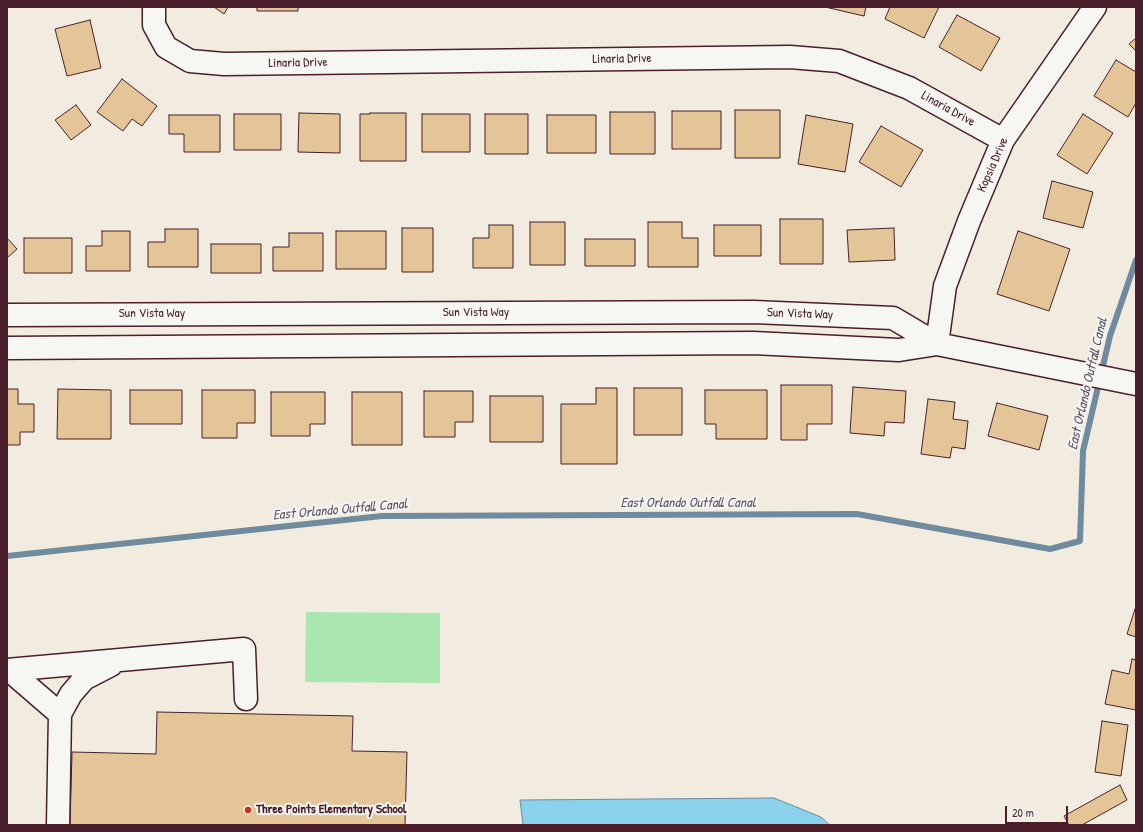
<!DOCTYPE html>
<html>
<head>
<meta charset="utf-8">
<style>
  body { margin:0 }
  #map { position:relative; width:1143px; height:832px; overflow:hidden; background:#f2ece0; font-family:"Patrick Hand",sans-serif }
  canvas { display:block }
  .frame { position:absolute; inset:0; border:8px solid #4a1f2b; pointer-events:none }
  .scale { position:absolute; left:1005px; top:806px; width:63px; height:18px; box-sizing:border-box; border:2px solid #4a1f2b; border-top:0; padding-left:5px; font-size:12px; line-height:14px; white-space:nowrap; color:#4a1f2b; -webkit-text-stroke:3px #f6f6f2; paint-order:stroke }
</style>
</head>
<body>
<div id="map">
<canvas width="1143" height="832"></canvas>
<div class="frame"></div>
<div class="scale">20 m</div>
</div>
<script>
const ctx = document.querySelector('canvas').getContext('2d');
ctx.lineJoin = 'round';
function fill(path, color) {
  ctx.fillStyle = color;
  ctx.fill(path, 'evenodd');
}
function toPath(rows) {
  const path = new Path2D();
  for (const r of rows) {
    path.moveTo(r[0], r[1]);
    for (let i = 2; i < r.length; i += 2) path.lineTo(r[i], r[i + 1]);
  }
  return path;
}
function strokePath(path, color, width, dash) {
  ctx.strokeStyle = color;
  ctx.lineWidth = width;
  ctx.lineCap = dash ? 'butt' : 'round';
  ctx.setLineDash(dash || []);
  ctx.stroke(path);
}
function drawText(font, color, halo, rows, align = 'center') {
  ctx.font = font + ' "Patrick Hand",sans-serif';
  ctx.lineWidth = 4;
  ctx.setLineDash([]);
  ctx.textBaseline = 'middle';
  ctx.strokeStyle = halo;
  ctx.fillStyle = color;
  for (const [text, x, y, turn = 0] of rows) {
    ctx.save();
    ctx.translate(x, y);
    ctx.rotate((+turn || 0) * Math.PI / 180);
    ctx.textAlign = isNaN(turn) ? turn : align;
    if (halo) ctx.strokeText(text, 0, 0);
    ctx.fillText(text, 0, 0);
    ctx.restore();
  }
}
const green = toPath([
  [306,612,440,613,440,683,305,682]
]);
const water = toPath([
  [774,798,821,817,830,825,523,825,520,800,774,798]
]);
const stream = toPath([
  [7,556,382,516,857,514,1050,549,1080,541,1083,451,1110,336,1136,260]
]);
const building = toPath([
  [214,7,228,7,224,14,214,7],
  [257,7,298,7,298,11,257,11,257,7],
  [825,7,866,7,864,16,825,7],
  [890,7,939,7,924,38,885,19,890,7],
  [957,15,1000,38,981,71,939,47,957,15],
  [90,20,101,68,67,76,55,29,90,20],
  [1136,38,1136,51,1129,44,1136,38],
  [1116,60,1136,72,1136,103,1128,117,1094,96,1116,60],
  [122,79,157,106,142,126,132,119,123,131,97,112,122,79],
  [76,105,91,125,71,140,55,120,76,105],
  [735,110,780,110,780,158,735,158,735,110],
  [672,111,721,111,721,149,672,149,672,111],
  [610,112,655,112,655,154,610,154,610,112],
  [299,113,340,114,340,153,298,152,299,113],
  [370,113,406,113,406,161,360,161,360,114,370,114,370,113],
  [234,114,281,114,281,150,234,150,234,114],
  [422,114,470,114,470,152,422,152,422,114],
  [485,114,528,114,528,154,485,154,485,114],
  [1083,114,1113,133,1087,174,1057,155,1083,114],
  [169,115,220,115,220,152,184,152,184,134,169,134,169,115],
  [547,115,596,115,596,153,547,153,547,115],
  [806,115,853,124,845,172,798,164,806,115],
  [881,126,923,150,901,187,859,162,881,126],
  [1052,181,1093,192,1083,228,1043,218,1052,181],
  [780,219,823,219,823,264,780,264,780,219],
  [530,222,565,222,565,265,530,265,530,222],
  [648,222,682,222,682,238,698,238,698,267,648,267,648,222],
  [489,225,513,225,513,268,473,268,473,238,489,238,489,225],
  [714,225,761,225,761,256,714,256,714,225],
  [402,228,433,228,433,272,402,272,402,228],
  [894,228,895,260,849,262,847,230,894,228],
  [165,229,198,229,198,267,148,267,148,242,165,242,165,229],
  [102,231,130,231,130,271,86,271,86,246,102,246,102,231],
  [336,231,386,231,386,269,336,269,336,231],
  [1018,231,1070,249,1049,311,997,294,1018,231],
  [289,233,323,233,323,271,273,271,273,247,289,247,289,233],
  [7,238,17,249,7,258,7,238],
  [24,238,72,238,72,273,24,273,24,238],
  [585,239,635,239,635,266,585,266,585,239],
  [211,244,261,244,261,273,211,273,211,244],
  [781,385,832,385,832,424,807,424,807,440,781,440,781,385],
  [853,387,906,391,904,423,885,422,884,436,850,433,853,387],
  [596,388,617,388,617,464,561,464,561,404,596,404,596,388],
  [634,388,682,388,682,435,634,435,634,388],
  [7,389,18,389,18,404,34,404,34,432,20,432,20,445,7,445,7,389],
  [58,389,111,390,111,439,57,439,58,389],
  [130,390,182,390,182,424,130,424,130,390],
  [202,390,255,390,255,423,237,423,237,438,202,438,202,390],
  [705,390,767,390,767,439,716,439,716,424,705,424,705,390],
  [424,391,473,391,473,422,455,422,455,437,424,437,424,391],
  [271,392,325,392,325,424,310,424,310,436,271,436,271,392],
  [352,392,402,392,402,445,352,445,352,392],
  [490,396,543,396,543,442,490,442,490,396],
  [928,399,955,402,953,419,968,421,965,449,952,447,950,458,921,454,928,399],
  [997,403,1048,416,1039,450,988,436,997,403],
  [1136,606,1136,637,1127,634,1136,606],
  [1132,659,1136,660,1136,710,1105,704,1112,670,1129,674,1132,659],
  [157,712,353,716,352,751,407,752,405,825,70,825,72,752,156,754,157,712],
  [1102,721,1128,725,1121,776,1095,772,1102,721],
  [1120,785,1127,800,1082,825,1069,825,1064,816,1120,785]
]);
const minor = toPath([
  [154,7,154,25,166,47,190,61,224,64,790,57,839,61,909,88,1003,140],
  [7,315,754,312,893,318,937,344],
  [937,344,945,286,969,221,1003,140,1095,7],
  [7,348,753,343,899,350,937,344,1136,384],
  [7,670,244,649,246,699],
  [9,670,60,714,58,825],
  [60,714,71,694,84,679,111,665]
]);
const markers = [
  [248,810,4,"#c8321e"]
];
const streetNames = [
  ["Linaria Drive",622,59,-1],
  ["Linaria Drive",298,63,-1],
  ["Linaria Drive",948,109,29],
  ["Kopsia Drive",993,165,-66],
  ["Sun Vista Way",476,313],
  ["Sun Vista Way",152,314],
  ["Sun Vista Way",800,314,2]
];
const poiNames = [
  ["Three Points Elementary School",256,810]
];
const waterNames = [
  ["East Orlando Outfall Canal",1088,384,-77],
  ["East Orlando Outfall Canal",688,503],
  ["East Orlando Outfall Canal",340,510,-5]
];
fill(green, '#aae7ae');
fill(water, '#8ad2eb');
strokePath(water, '#708a9e', 1);
strokePath(stream, '#708a9e', 6);
fill(building, '#e4c597');
strokePath(building, '#4a1f2b', 1);
strokePath(minor, '#4a1f2b', 25);
strokePath(minor, '#f6f6f2', 22);
for (const [x, y, r, color] of markers) {
  const dot = new Path2D();
  dot.arc(x, y, r, 0, 2 * Math.PI);
  ctx.fillStyle = color;
  ctx.fill(dot);
  strokePath(dot, '#f6f6f2', 1.5);
}
drawText('13px', '#4a1f2b', '#f6f6f2', streetNames);
drawText('bold 13px', '#4a1f2b', '#f6f6f2', poiNames, 'left');
drawText('italic 14px', '#5d5565', '#f6f6f2', waterNames);
</script>
</body>
</html>
